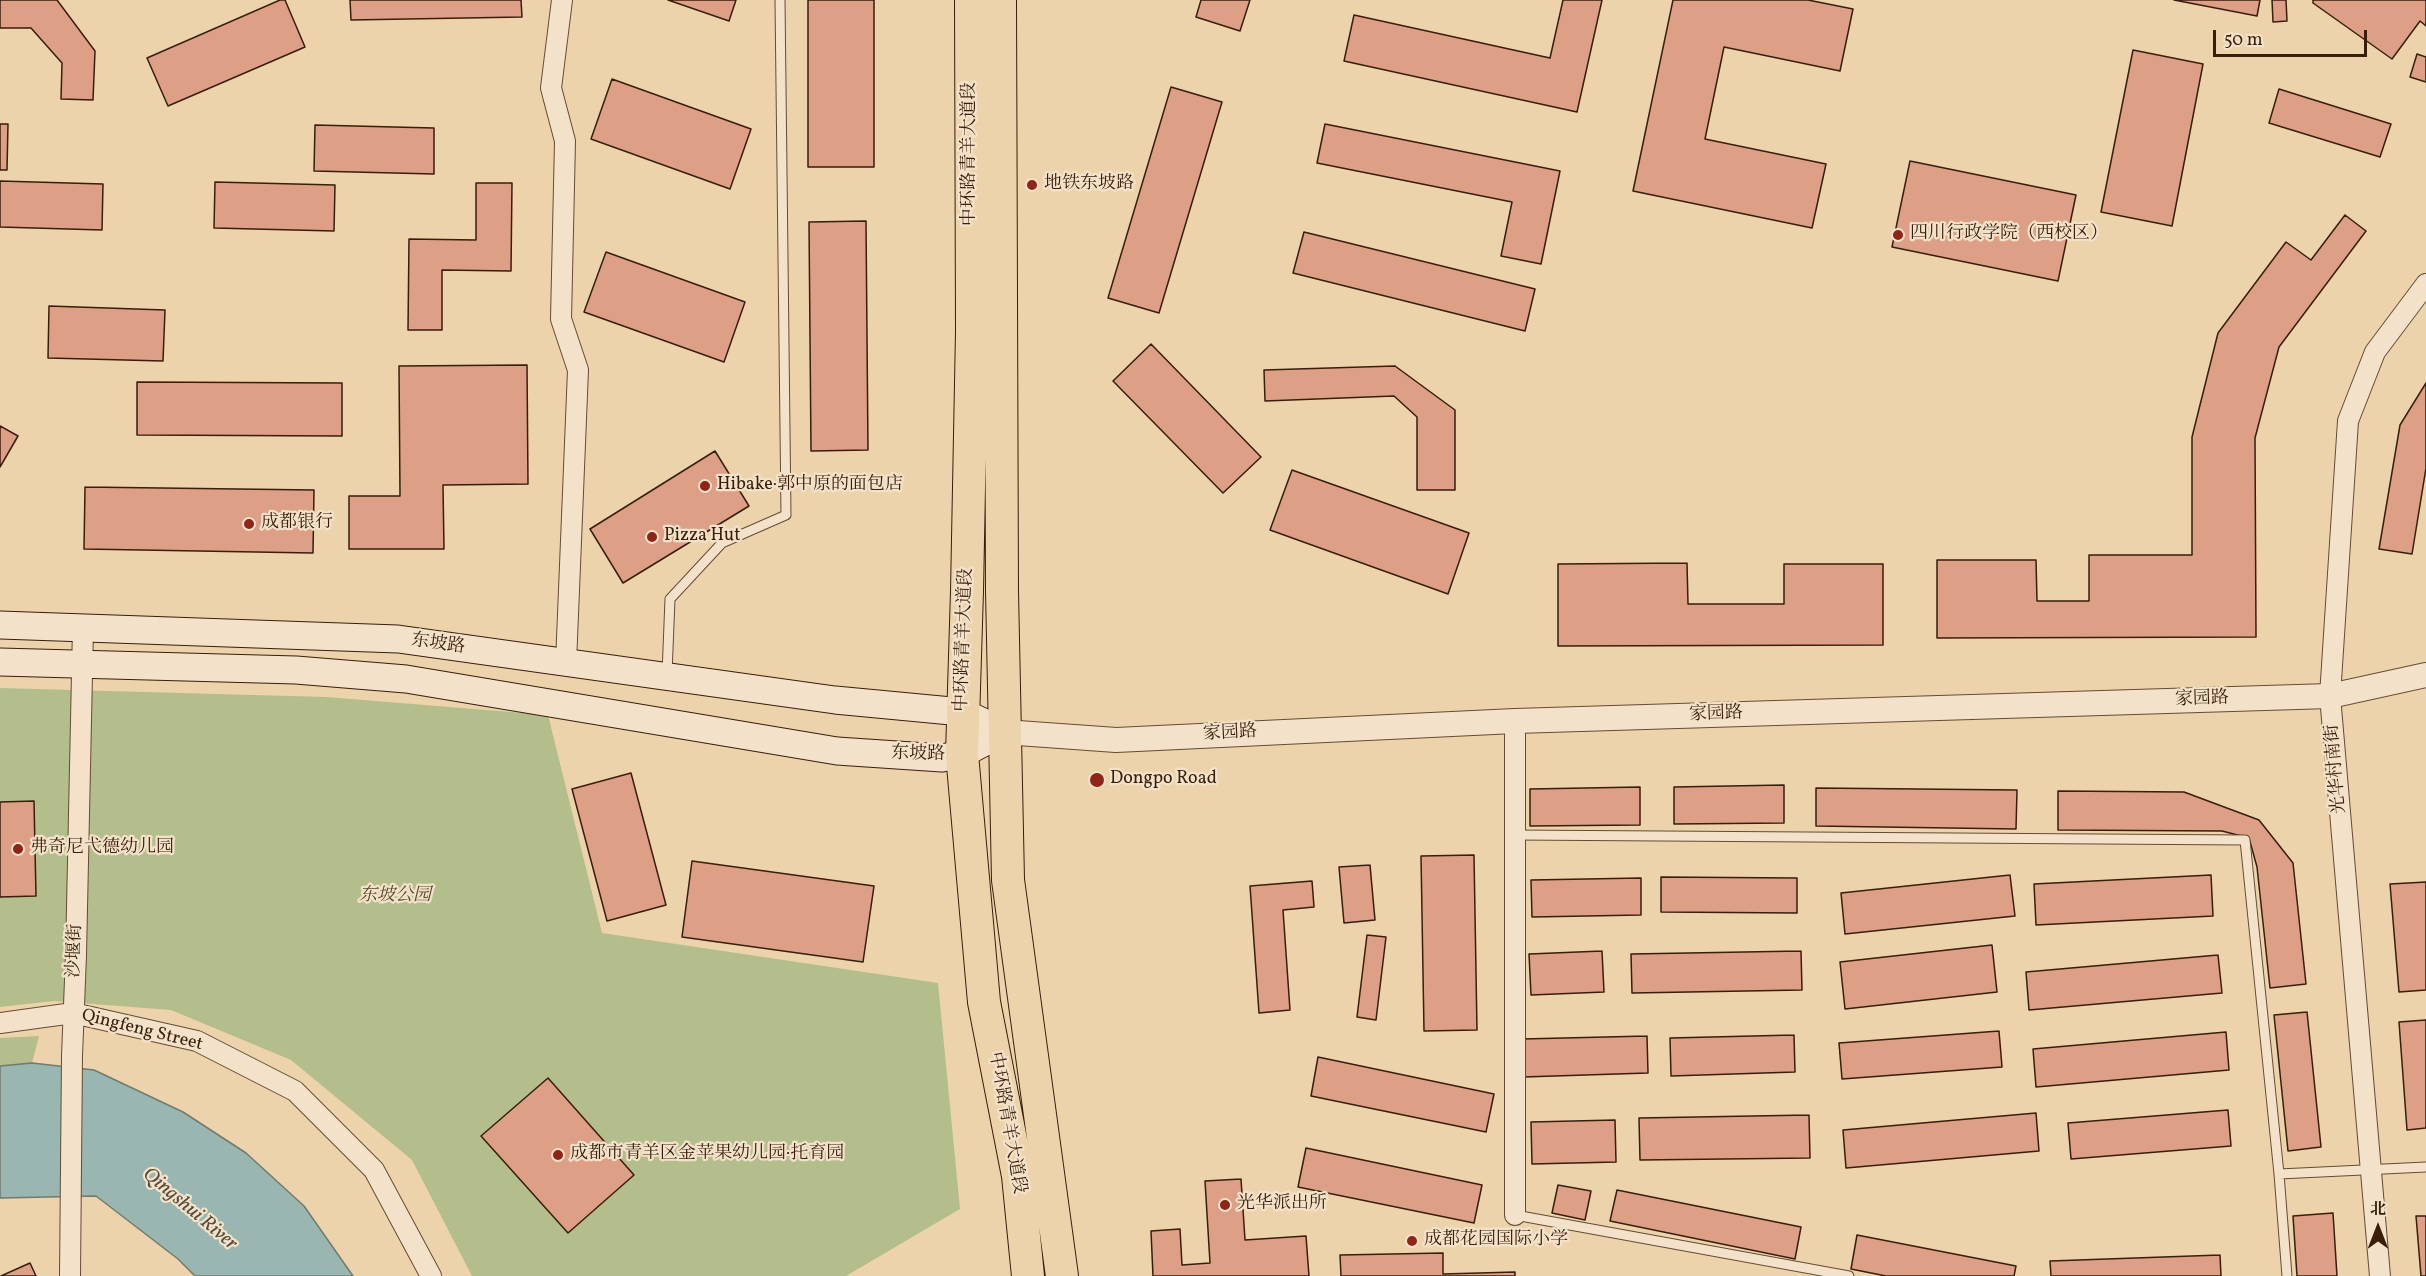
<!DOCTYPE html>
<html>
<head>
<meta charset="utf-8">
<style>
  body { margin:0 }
  #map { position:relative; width:2426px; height:1276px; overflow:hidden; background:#ecd3ac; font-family:Vollkorn,"Noto Serif SC",serif }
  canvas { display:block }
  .north { position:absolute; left:2348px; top:1198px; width:60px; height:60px; -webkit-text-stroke:4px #f3e2c9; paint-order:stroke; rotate:0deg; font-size:16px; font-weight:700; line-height:24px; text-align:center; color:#381e0b }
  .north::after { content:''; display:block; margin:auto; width:21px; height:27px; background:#381e0b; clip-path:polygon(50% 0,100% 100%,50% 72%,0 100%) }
  .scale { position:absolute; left:2213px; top:30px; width:154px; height:27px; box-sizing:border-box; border:3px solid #381e0b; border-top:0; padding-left:8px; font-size:18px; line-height:21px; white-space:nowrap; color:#381e0b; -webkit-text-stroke:4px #f3e2c9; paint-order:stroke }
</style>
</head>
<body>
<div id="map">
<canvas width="2426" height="1276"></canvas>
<div class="north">北</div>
<div class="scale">50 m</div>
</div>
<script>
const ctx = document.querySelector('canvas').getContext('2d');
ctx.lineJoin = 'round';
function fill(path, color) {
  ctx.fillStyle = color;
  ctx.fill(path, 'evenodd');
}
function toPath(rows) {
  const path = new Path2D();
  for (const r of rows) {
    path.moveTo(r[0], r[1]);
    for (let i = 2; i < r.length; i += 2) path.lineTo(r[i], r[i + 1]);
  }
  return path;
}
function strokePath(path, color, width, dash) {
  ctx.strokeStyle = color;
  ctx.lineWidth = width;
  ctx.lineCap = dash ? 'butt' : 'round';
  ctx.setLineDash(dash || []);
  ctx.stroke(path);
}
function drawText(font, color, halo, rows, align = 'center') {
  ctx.font = font + ' Vollkorn,"Noto Serif SC",serif';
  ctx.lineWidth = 4.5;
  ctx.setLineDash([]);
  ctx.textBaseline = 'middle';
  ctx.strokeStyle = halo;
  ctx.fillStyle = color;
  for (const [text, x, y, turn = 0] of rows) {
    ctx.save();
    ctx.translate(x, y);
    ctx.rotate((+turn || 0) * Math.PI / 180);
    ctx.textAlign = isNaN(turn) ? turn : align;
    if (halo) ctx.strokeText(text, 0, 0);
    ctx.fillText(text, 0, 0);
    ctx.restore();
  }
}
const green = toPath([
  [0,688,326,697,548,715,602,933,938,983,960,1209,846,1276,472,1276,412,1160,291,1060,171,1010,54,1001,0,1007],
  [39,1036,32,1063,0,1066,0,1038]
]);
const water = toPath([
  [32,1063,94,1070,183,1112,246,1153,304,1206,353,1276,195,1276,178,1259,96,1196,0,1198,0,1066,32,1063]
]);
const building = toPath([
  [0,0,57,0,95,51,93,100,61,99,62,63,31,28,0,28,0,0],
  [280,0,285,0,305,47,168,106,147,58,280,0],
  [350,0,521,0,522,17,351,20,350,0],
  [668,0,736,0,729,21,668,0],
  [808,0,874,0,874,167,808,167,808,0],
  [1201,0,1250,0,1240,31,1196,17,1201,0],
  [1563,0,1602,0,1577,112,1344,61,1354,15,1550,58,1563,0],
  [1673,0,1808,0,1853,9,1840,71,1724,47,1705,139,1826,164,1812,228,1633,191,1673,0],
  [2174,0,2260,0,2257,16,2174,0],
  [2272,0,2286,0,2287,21,2273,22,2272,0],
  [2313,0,2426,0,2426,26,2420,21,2392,59,2313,3,2313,0],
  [2133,50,2203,64,2172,226,2101,212,2133,50],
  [2417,54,2426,57,2426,82,2410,77,2417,54],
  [612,79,751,129,730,189,591,139,612,79],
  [1171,87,1222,102,1159,313,1108,298,1171,87],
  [2279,89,2391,124,2380,157,2269,123,2279,89],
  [0,124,8,124,7,170,0,170,0,124],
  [1325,124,1560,171,1541,264,1501,256,1512,202,1317,163,1325,124],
  [315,125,434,128,434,174,314,171,315,125],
  [1910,161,2076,195,2058,281,1892,247,1910,161],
  [0,181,103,184,102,230,0,227,0,181],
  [215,182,335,185,334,231,214,228,215,182],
  [476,183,512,183,511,271,442,270,442,330,408,330,409,239,476,240,476,183],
  [2345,215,2366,231,2279,347,2255,438,2256,637,1937,638,1937,560,2036,560,2037,601,2089,601,2089,555,2192,555,2192,437,2218,333,2286,242,2311,260,2345,215],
  [866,221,868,450,811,451,809,222,866,221],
  [1304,232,1535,289,1525,331,1293,273,1304,232],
  [606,252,745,302,724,362,584,312,606,252],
  [49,306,165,310,163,361,48,358,49,306],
  [1151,344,1261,457,1223,493,1113,381,1151,344],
  [527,365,528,484,443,485,444,549,349,549,349,496,400,496,399,366,527,365],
  [1395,366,1455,410,1455,490,1417,490,1417,417,1394,396,1265,401,1264,370,1395,366],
  [137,382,342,383,342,436,137,435,137,382],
  [2426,383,2426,468,2412,554,2379,549,2400,425,2426,383],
  [0,426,18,436,0,467,0,426],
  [715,451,749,506,623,583,590,529,715,451],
  [1292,470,1469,533,1448,594,1270,530,1292,470],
  [85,487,314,490,313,553,84,549,85,487],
  [1687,563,1688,604,1784,604,1784,564,1883,564,1883,645,1558,646,1558,564,1687,563],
  [631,773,666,905,607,921,572,789,631,773],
  [1784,785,1784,823,1674,824,1674,787,1784,785],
  [1640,787,1640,825,1530,826,1530,789,1640,787],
  [1816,788,2017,790,2016,829,1816,826,1816,788],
  [2058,791,2184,792,2259,820,2293,863,2306,984,2270,988,2257,867,2249,838,2222,831,2058,830,2058,791],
  [34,801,36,896,0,897,0,802,34,801],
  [1474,855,1477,1030,1424,1031,1421,856,1474,855],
  [692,861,874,886,863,962,682,937,692,861],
  [1370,865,1375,920,1344,923,1339,867,1370,865],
  [2010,875,2015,916,1845,934,1841,893,2010,875],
  [2211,875,2213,916,2036,925,2034,884,2211,875],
  [1661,877,1797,878,1797,913,1661,912,1661,877],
  [1641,878,1641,915,1532,917,1531,880,1641,878],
  [1312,881,1314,907,1283,910,1290,1010,1259,1013,1250,886,1312,881],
  [2426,882,2426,990,2399,992,2390,884,2426,882],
  [1367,935,1386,937,1376,1020,1357,1017,1367,935],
  [1992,945,1997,992,1845,1009,1840,962,1992,945],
  [1602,951,1604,992,1531,995,1529,954,1602,951],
  [1801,951,1802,990,1632,993,1631,954,1801,951],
  [2218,955,2222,993,2029,1010,2026,972,2218,955],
  [2307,1012,2321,1147,2288,1151,2274,1015,2307,1012],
  [2426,1020,2426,1128,2407,1130,2399,1022,2426,1020],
  [1999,1031,2002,1067,1842,1079,1839,1043,1999,1031],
  [2226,1032,2229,1070,2036,1087,2033,1049,2226,1032],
  [1794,1035,1795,1072,1671,1076,1670,1038,1794,1035],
  [1647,1036,1648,1073,1523,1077,1522,1039,1647,1036],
  [1318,1057,1494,1094,1486,1132,1311,1096,1318,1057],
  [548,1078,634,1175,568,1233,481,1136,548,1078],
  [2228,1110,2231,1146,2071,1159,2068,1123,2228,1110],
  [2036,1113,2039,1151,1846,1168,1843,1130,2036,1113],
  [1809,1115,1810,1158,1640,1160,1639,1118,1809,1115],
  [1615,1120,1616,1162,1532,1164,1531,1122,1615,1120],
  [1306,1148,1482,1185,1474,1223,1298,1187,1306,1148],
  [1241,1179,1245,1240,1306,1236,1309,1276,1153,1276,1151,1231,1180,1229,1182,1265,1210,1263,1205,1181,1241,1179],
  [1558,1185,1591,1191,1585,1220,1552,1213,1558,1185],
  [1617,1190,1801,1227,1795,1259,1610,1221,1617,1190],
  [2333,1213,2337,1276,2297,1276,2293,1216,2333,1213],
  [2416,1216,2426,1216,2426,1276,2421,1276,2416,1216],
  [1857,1235,2016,1266,2014,1276,1886,1276,1851,1269,1857,1235],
  [1443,1253,1443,1274,1515,1272,1515,1276,1341,1276,1340,1255,1443,1253],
  [2220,1255,2221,1276,2051,1276,2050,1261,2220,1255],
  [30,1263,36,1276,1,1276,30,1263]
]);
const service = toPath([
  [667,674,670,599,722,543,786,515,780,0],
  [1515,835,2245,840,2279,1174,2426,1167],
  [2279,1174,2287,1276],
  [1515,1215,1849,1276]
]);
const minor = toPath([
  [562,0,551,88,565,141,561,319,578,370,566,663],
  [1515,721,1515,1215],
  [0,1023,73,1013,197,1041,295,1091,374,1170,431,1276],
  [70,1276,72,1056,76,955,83,627],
  [2380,1276,2330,696,2348,421,2375,352,2426,284]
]);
const tertiary = toPath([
  [1004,732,1116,740,1515,721,2330,696,2426,675]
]);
const secondary = toPath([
  [0,625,398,639,835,700,962,712,1004,732],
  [0,662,296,670,406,679,837,751,942,758,962,754,1004,732]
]);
const primary = toPath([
  [971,0,972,331,967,591,962,754,984,1002,1018,1176,1028,1276],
  [1000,0,1002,591,1008,880,1062,1276]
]);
const markers = [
  [1032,185,6,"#8f2418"],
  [1898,235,6,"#8f2418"],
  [705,486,6,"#8f2418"],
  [249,524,6,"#8f2418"],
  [652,537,6,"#8f2418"],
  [1097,780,8,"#8f2418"],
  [18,849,6,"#8f2418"],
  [558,1155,6,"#8f2418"],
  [1225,1205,6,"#8f2418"],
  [1412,1241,6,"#8f2418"]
];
const streetNames = [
  ["中环路青羊大道段",971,154,-90],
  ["中环路青羊大道段",965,640,-88],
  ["东坡路",438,645,8],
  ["家园路",2202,700,-2],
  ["家园路",1716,715,-2],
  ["家园路",1230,734,-3],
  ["东坡路",918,755,1],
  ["光华村南街",2337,769,-95],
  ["沙堰街",76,951,-88],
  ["Qingfeng Street",142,1031,14],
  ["中环路青羊大道段",1006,1123,80]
];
const poiNames = [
  ["地铁东坡路",1044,185],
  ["四川行政学院（西校区）",1910,235],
  ["Hibake·郭中原的面包店",717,486],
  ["成都银行",261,524],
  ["Pizza Hut",664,537],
  ["Dongpo Road",1110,780],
  ["弗奇尼弋德幼儿园",30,849],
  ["成都市青羊区金苹果幼儿园·托育园",570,1155],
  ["光华派出所",1237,1205],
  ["成都花园国际小学",1424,1241]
];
const parkNames = [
  ["东坡公园",395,897]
];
const waterNames = [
  ["Qingshui River",189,1210,40]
];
fill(green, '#b4bd8c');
fill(water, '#99b7b0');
strokePath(water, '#727a6e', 1.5);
fill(building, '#dd9f85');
strokePath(building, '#381e0b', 1.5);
strokePath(service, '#654b33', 11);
strokePath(minor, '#654b33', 22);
strokePath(tertiary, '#654b33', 26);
strokePath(secondary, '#381e0b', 29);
strokePath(primary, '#381e0b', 34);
strokePath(service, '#f3e2c9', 9);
strokePath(minor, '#f3e2c9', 20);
strokePath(tertiary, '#f3e2c9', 24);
strokePath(secondary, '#f3e2c9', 27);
strokePath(primary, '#ecd3ac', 32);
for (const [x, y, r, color] of markers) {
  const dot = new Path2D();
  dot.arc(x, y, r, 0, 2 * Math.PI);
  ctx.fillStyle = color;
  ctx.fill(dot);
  strokePath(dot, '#f3e2c9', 2);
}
drawText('18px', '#381e0b', '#f3e2c9', streetNames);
drawText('18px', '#381e0b', '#f3e2c9', poiNames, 'left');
drawText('italic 18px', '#57462b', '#f3e2c9', parkNames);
drawText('italic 20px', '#554c3d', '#f3e2c9', waterNames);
</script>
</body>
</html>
